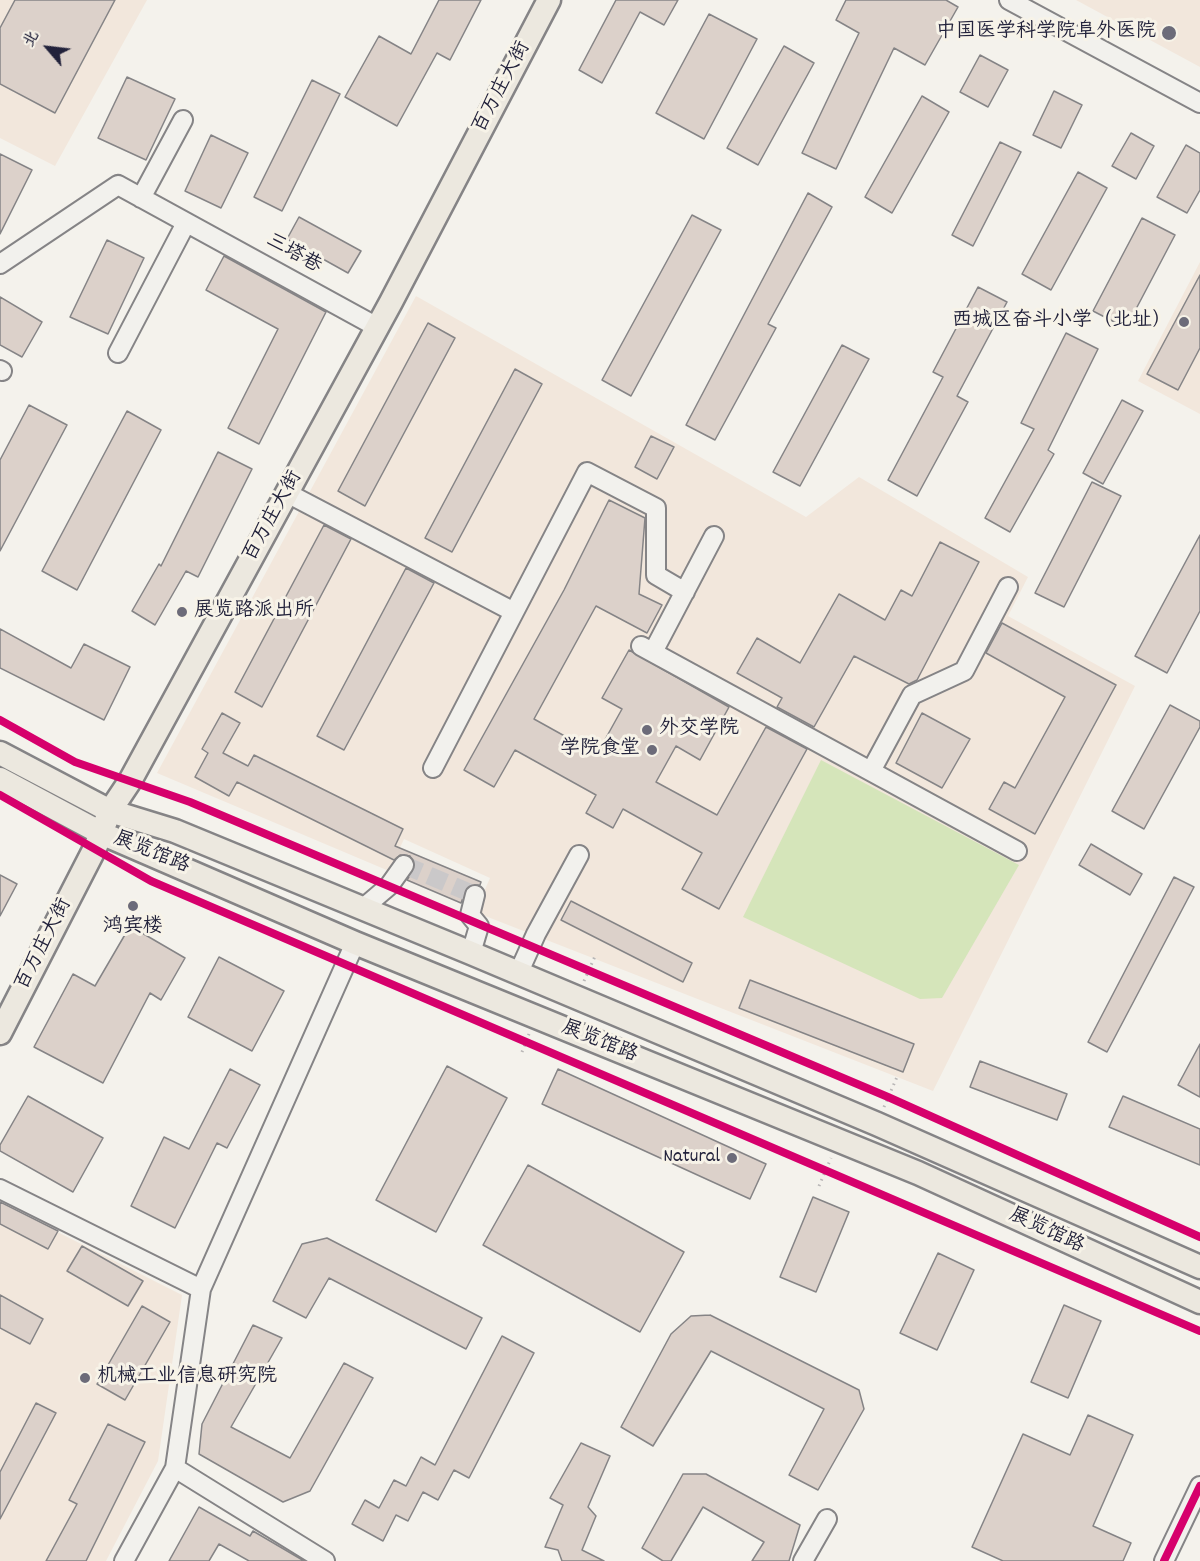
<!DOCTYPE html>
<html>
<head>
<meta charset="utf-8">
<style>
  body { margin:0 }
  #map { position:relative; width:1200px; height:1561px; overflow:hidden; background:#f4f2ec; font-family:Dekko,"LXGW WenKai TC",sans-serif }
  canvas { display:block }
  .north { position:absolute; left:18px; top:18px; width:60px; height:60px; -webkit-text-stroke:4px #f7f3e8; paint-order:stroke; rotate:298deg; font-size:16px; font-weight:700; line-height:24px; text-align:center; color:#22223b }
  .north::after { content:''; display:block; margin:auto; width:21px; height:27px; background:#22223b; clip-path:polygon(50% 0,100% 100%,50% 72%,0 100%) }
</style>
</head>
<body>
<div id="map">
<canvas width="1200" height="1561"></canvas>
<div class="north">北</div>
</div>
<script>
const ctx = document.querySelector('canvas').getContext('2d');
ctx.lineJoin = 'round';
function fill(path, color) {
  ctx.fillStyle = color;
  ctx.fill(path, 'evenodd');
}
function toPath(rows) {
  const path = new Path2D();
  for (const r of rows) {
    path.moveTo(r[0], r[1]);
    for (let i = 2; i < r.length; i += 2) path.lineTo(r[i], r[i + 1]);
  }
  return path;
}
function strokePath(path, color, width, dash) {
  ctx.strokeStyle = color;
  ctx.lineWidth = width;
  ctx.lineCap = dash ? 'butt' : 'round';
  ctx.setLineDash(dash || []);
  ctx.stroke(path);
}
function drawText(font, color, halo, rows, align = 'center') {
  ctx.font = font + ' Dekko,"LXGW WenKai TC",sans-serif';
  ctx.lineWidth = 6;
  ctx.setLineDash([]);
  ctx.textBaseline = 'middle';
  ctx.strokeStyle = halo;
  ctx.fillStyle = color;
  for (const [text, x, y, turn = 0] of rows) {
    ctx.save();
    ctx.translate(x, y);
    ctx.rotate((+turn || 0) * Math.PI / 180);
    ctx.textAlign = isNaN(turn) ? turn : align;
    if (halo) ctx.strokeText(text, 0, 0);
    ctx.fillText(text, 0, 0);
    ctx.restore();
  }
}
const built = toPath([
  [0,0,147,0,55,166,0,138],
  [1076,0,1200,0,1200,67],
  [1200,262,1200,414,1138,381],
  [416,296,806,517,859,477,1028,577,1008,616,1135,686,933,1091,475,912,490,878,404,839,389,871,157,773],
  [0,1203,182,1295,158,1461,106,1561,0,1561]
]);
const green = toPath([
  [821,760,1019,865,942,998,920,999,743,917]
]);
const building = toPath([
  [15,0,115,0,55,113,0,84,0,28,15,0],
  [439,0,481,0,450,60,437,53,397,126,345,97,379,36,411,54,439,0],
  [616,0,678,0,664,25,640,12,602,83,579,70,616,0],
  [846,0,946,0,958,7,925,65,894,48,836,169,802,153,859,33,836,20,846,0],
  [709,14,757,39,704,139,656,113,709,14],
  [784,46,814,63,758,165,727,148,784,46],
  [980,55,1008,70,988,107,960,92,980,55],
  [127,77,175,99,146,160,98,138,127,77],
  [312,80,340,94,282,211,254,197,312,80],
  [1054,91,1082,105,1061,148,1033,135,1054,91],
  [922,96,949,112,892,213,865,197,922,96],
  [1131,133,1154,146,1136,179,1112,166,1131,133],
  [211,135,248,153,221,208,185,191,211,135],
  [1000,142,1021,152,973,246,952,235,1000,142],
  [1186,145,1200,153,1200,190,1187,213,1157,197,1186,145],
  [0,154,32,170,0,234,0,154],
  [1078,172,1107,188,1051,290,1022,274,1078,172],
  [808,193,832,207,768,324,776,328,715,440,686,425,808,193],
  [692,215,721,230,631,396,602,380,692,215],
  [299,217,361,251,348,273,287,239,299,217],
  [1142,218,1175,235,1126,328,1093,311,1142,218],
  [107,240,144,258,108,334,70,317,107,240],
  [224,256,326,312,259,444,228,428,278,329,206,290,224,256],
  [1200,275,1200,348,1178,390,1147,374,1200,275],
  [978,287,1007,302,957,396,968,402,917,496,888,480,943,377,933,372,978,287],
  [0,297,42,322,22,357,0,345,0,297],
  [428,323,455,338,365,506,338,491,428,323],
  [1066,333,1098,349,1048,450,1054,454,1010,532,985,518,1034,429,1021,423,1066,333],
  [842,345,869,359,800,486,773,472,842,345],
  [515,369,542,384,452,552,425,538,515,369],
  [1122,400,1143,411,1103,484,1083,473,1122,400],
  [29,405,67,425,0,551,0,460,29,405],
  [127,411,161,430,77,590,42,571,127,411],
  [651,436,674,447,657,479,635,467,651,436],
  [218,452,252,469,198,577,186,571,155,625,132,611,159,564,161,566,218,452],
  [1092,482,1121,496,1064,607,1035,593,1092,482],
  [609,500,645,518,639,594,662,605,647,633,596,606,534,719,597,754,622,709,602,698,629,650,729,707,700,760,676,746,656,782,717,815,766,727,807,749,719,909,682,889,702,853,623,809,613,828,586,813,596,795,515,750,494,787,464,770,564,590,609,500],
  [324,525,351,539,262,707,235,692,324,525],
  [1200,535,1200,611,1167,673,1135,656,1200,535],
  [940,542,979,562,917,680,909,684,854,656,814,727,777,707,782,698,737,673,757,638,800,663,839,594,885,620,901,590,912,596,940,542],
  [406,568,434,583,344,750,317,736,406,568],
  [1002,623,1116,685,1035,834,989,809,1004,782,1015,788,1065,697,986,653,1002,623],
  [0,629,71,668,84,644,130,667,104,720,0,668,0,629],
  [1170,705,1200,721,1200,727,1144,829,1112,811,1170,705],
  [222,713,240,723,223,753,248,766,254,755,403,829,395,846,481,882,480,885,467,887,461,903,407,880,415,867,410,856,400,855,394,860,237,782,229,796,195,777,208,753,202,749,222,713],
  [922,713,970,739,942,788,896,763,922,713],
  [1091,844,1142,874,1130,895,1079,865,1091,844],
  [0,875,17,884,0,916,0,875],
  [1174,877,1194,887,1107,1052,1088,1042,1174,877],
  [571,901,692,963,683,982,561,920,571,901],
  [130,926,185,958,161,1000,150,993,103,1083,34,1047,73,974,95,986,130,926],
  [219,957,284,991,252,1051,188,1017,219,957],
  [750,980,914,1044,903,1072,739,1008,750,980],
  [1200,1044,1200,1097,1178,1085,1200,1044],
  [980,1061,1067,1094,1057,1120,970,1087,980,1061],
  [447,1066,507,1098,436,1232,376,1200,447,1066],
  [230,1069,260,1085,227,1148,217,1143,175,1228,131,1206,164,1137,189,1149,230,1069],
  [558,1069,766,1164,750,1199,542,1104,558,1069],
  [28,1096,103,1138,73,1192,0,1151,0,1145,28,1096],
  [1123,1096,1200,1129,1200,1165,1109,1127,1123,1096],
  [528,1165,684,1252,640,1332,483,1245,528,1165],
  [813,1197,849,1212,816,1292,780,1277,813,1197],
  [0,1202,58,1231,48,1249,0,1224,0,1202],
  [327,1238,482,1318,466,1349,329,1278,306,1318,273,1301,302,1244,327,1238],
  [82,1246,143,1281,128,1306,67,1271,82,1246],
  [938,1253,974,1270,937,1350,900,1333,938,1253],
  [0,1295,43,1319,30,1344,0,1328,0,1295],
  [1064,1305,1101,1321,1068,1398,1031,1382,1064,1305],
  [142,1306,170,1322,125,1400,97,1384,142,1306],
  [710,1315,859,1390,864,1409,818,1490,789,1475,824,1409,711,1351,653,1446,621,1427,671,1334,691,1316,710,1315],
  [253,1325,282,1338,231,1427,290,1458,344,1363,373,1378,310,1491,283,1502,199,1454,202,1424,253,1325],
  [502,1336,534,1353,469,1478,454,1470,438,1500,423,1492,408,1521,396,1515,383,1541,352,1524,365,1500,379,1508,394,1480,406,1486,421,1457,435,1465,502,1336],
  [36,1403,56,1413,0,1519,0,1472,36,1403],
  [1088,1415,1133,1435,1093,1526,1131,1543,1123,1561,1003,1561,972,1547,1023,1434,1070,1455,1088,1415],
  [108,1424,145,1442,86,1561,46,1561,77,1504,69,1500,108,1424],
  [581,1443,610,1456,588,1507,596,1516,582,1550,604,1561,562,1561,558,1550,545,1547,563,1505,550,1498,581,1443],
  [683,1474,706,1474,800,1525,789,1561,752,1561,764,1542,703,1507,671,1561,663,1561,642,1548,683,1474],
  [199,1507,250,1536,253,1531,304,1561,249,1561,219,1544,209,1561,169,1561,199,1507]
]);
const minorTunnel = toPath([
  [404,865,475,895]
]);
const path = toPath([
  [584,981,596,954],
  [522,1052,529,1034],
  [884,1107,897,1077],
  [819,1186,831,1158]
]);
const minor = toPath([
  [1009,0,1200,103],
  [141,198,183,120],
  [0,264,118,185,377,327],
  [118,353,186,223],
  [0,370,2,371],
  [287,493,514,612],
  [641,646,1017,851],
  [653,652,714,536],
  [433,768,587,472,656,508,656,575,685,592],
  [871,771,912,695,964,671,1008,587],
  [362,909,389,886,404,865],
  [471,953,479,926,470,915,475,895],
  [518,974,536,934,579,855],
  [0,1189,201,1289],
  [175,1468,325,1561],
  [124,1561,175,1468,201,1289,355,943],
  [803,1561,827,1519],
  [1164,1561,1200,1486]
]);
const major = toPath([
  [0,753,110,811,175,831,471,953,877,1124,1200,1267],
  [0,779,101,833,355,943,918,1173,1200,1302],
  [0,1033,95,848,110,811,130,781,391,302,549,0]
]);
const cycleway = toPath([
  [0,720,75,762,190,802,888,1097,1200,1237],
  [0,795,151,881,1200,1331],
  [1164,1561,1200,1486]
]);
const markers = [
  [1169,33,8,"#6c6b79"],
  [1184,322,6,"#6c6b79"],
  [182,612,6,"#6c6b79"],
  [647,730,6,"#6c6b79"],
  [652,750,6,"#6c6b79"],
  [133,906,6,"#6c6b79"],
  [732,1158,6,"#6c6b79"],
  [85,1378,6,"#6c6b79"]
];
const poiNames = [
  ["中国医学科学院阜外医院",1156,33],
  ["西城区奋斗小学（北址）",1172,322],
  ["展览路派出所",194,612,"left"],
  ["外交学院",659,730,"left"],
  ["学院食堂",640,750],
  ["鸿宾楼",133,928,"center"],
  ["Natural",720,1158],
  ["机械工业信息研究院",97,1378,"left"]
];
const streetNames = [
  ["百万庄大街",503,88,-62],
  ["三塔巷",293,255,29],
  ["百万庄大街",274,517,-61],
  ["展览馆路",151,854,22],
  ["百万庄大街",45,945,-63],
  ["展览馆路",599,1043,22],
  ["展览馆路",1046,1232,25]
];
fill(built, '#f2e7dc');
fill(green, '#d5e5ba');
fill(building, '#dcd1ca');
strokePath(building, '#858486', 1.5);
strokePath(minorTunnel, '#cac8c9', 18, [18, 9]);
strokePath(minor, '#858486', 22);
strokePath(major, '#858486', 27);
strokePath(path, '#b8b6b6', 3, [1.5, 4.5]);
strokePath(minor, '#f2f1ed', 18);
strokePath(major, '#ece8df', 22);
strokePath(cycleway, '#d6006c', 8);
for (const [x, y, r, color] of markers) {
  const dot = new Path2D();
  dot.arc(x, y, r, 0, 2 * Math.PI);
  ctx.fillStyle = color;
  ctx.fill(dot);
  strokePath(dot, '#f7f3e8', 2);
}
drawText('20px', '#22223b', '#f7f3e8', poiNames, 'right');
drawText('20px', '#22223b', '#f7f3e8', streetNames);
</script>
</body>
</html>
